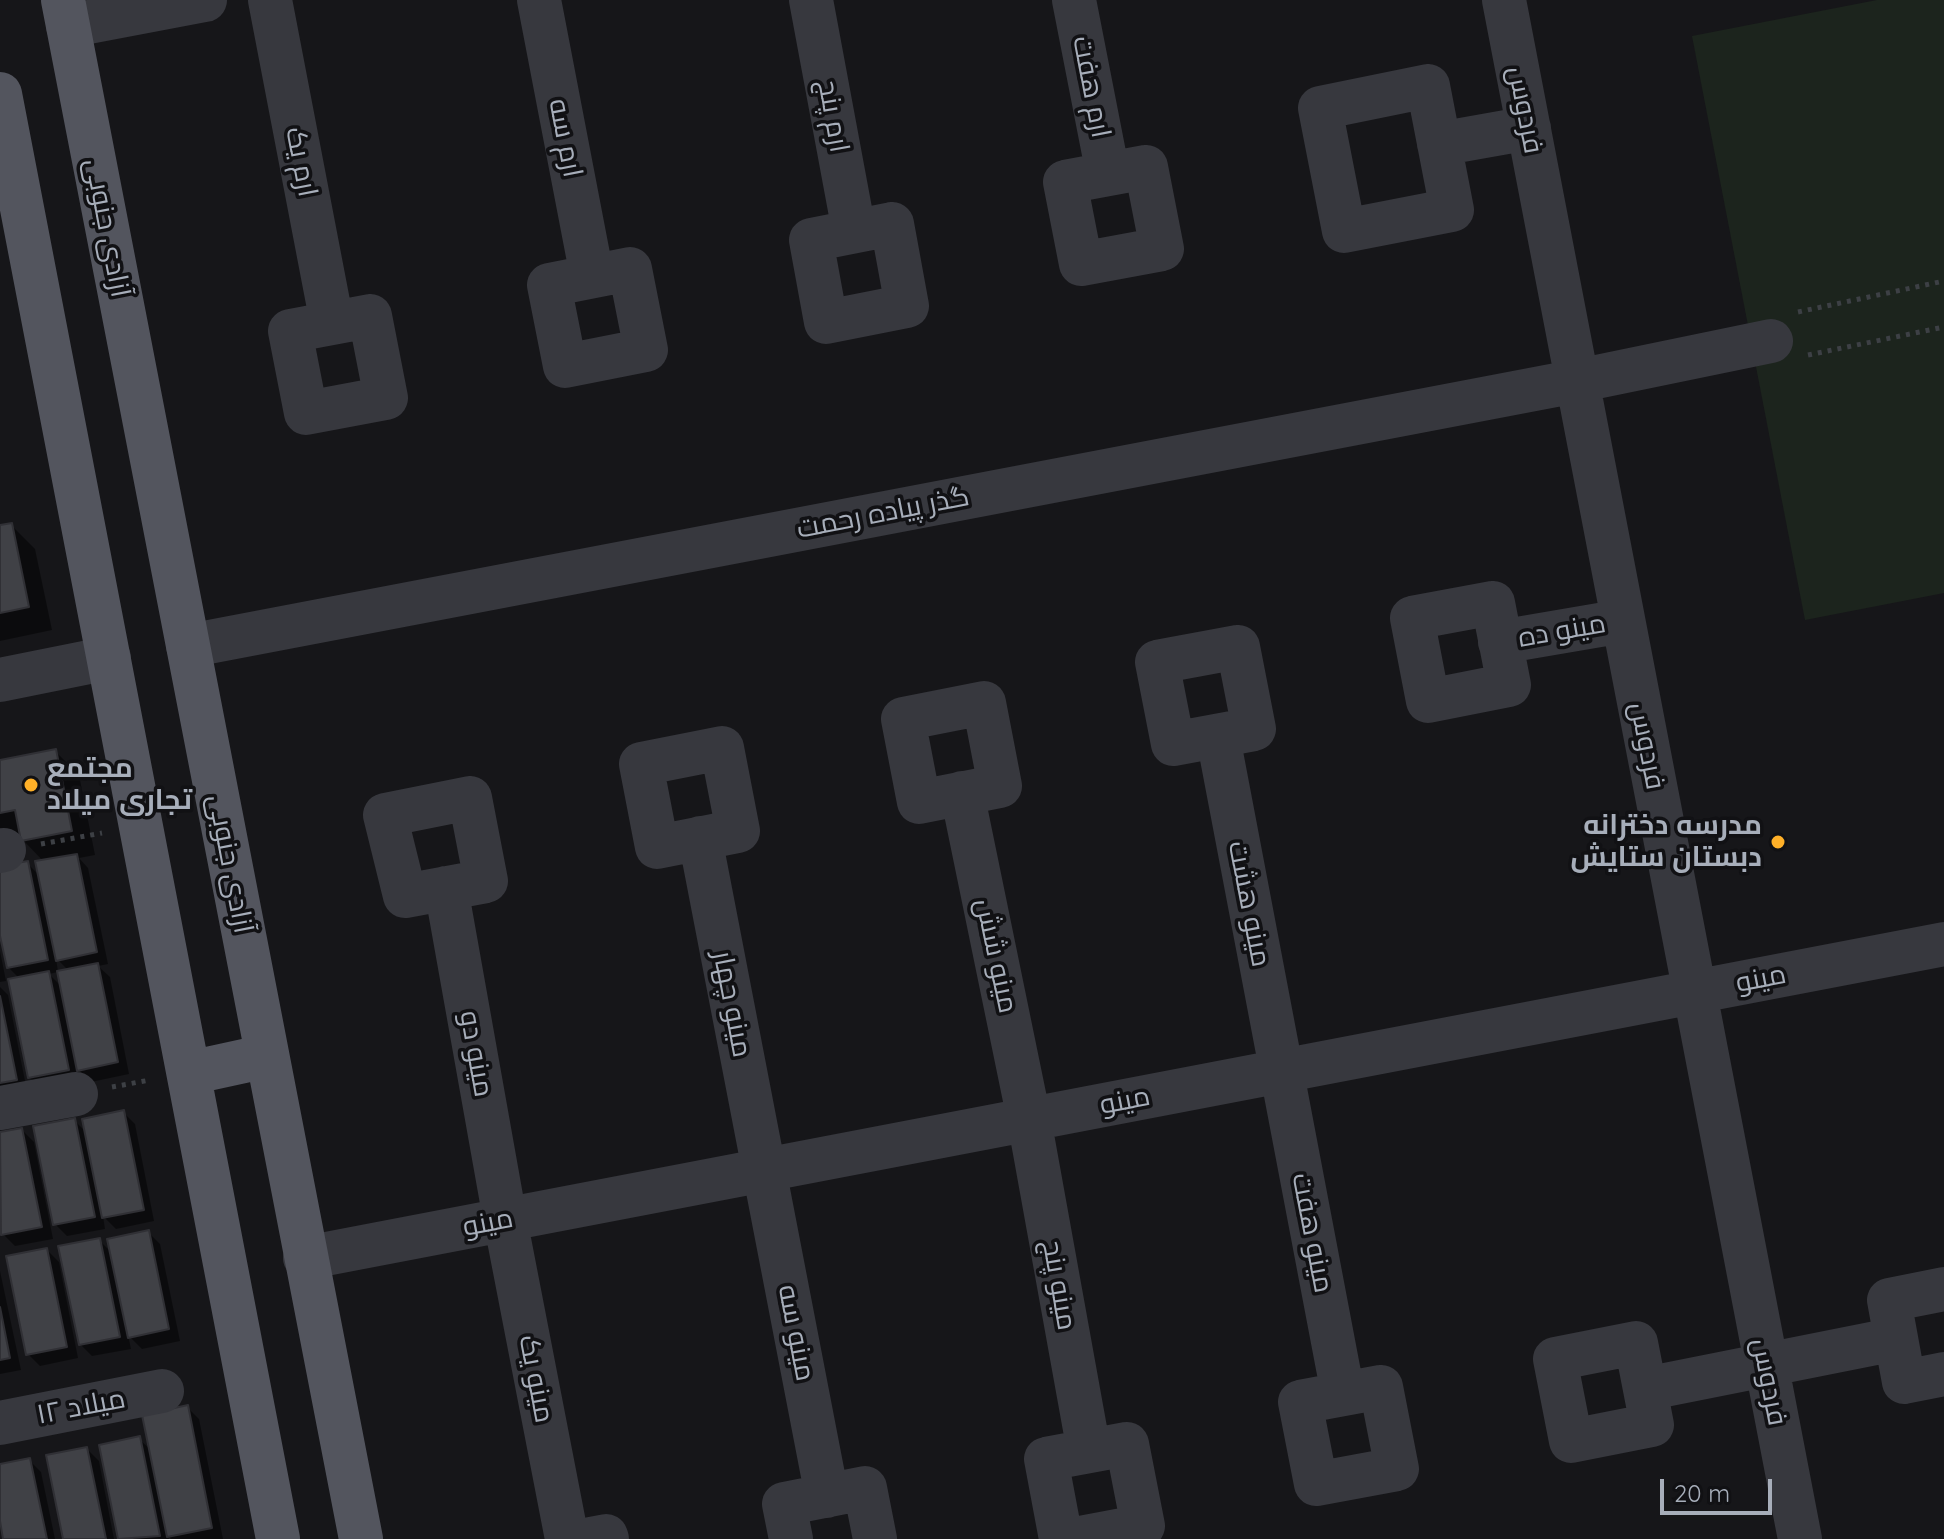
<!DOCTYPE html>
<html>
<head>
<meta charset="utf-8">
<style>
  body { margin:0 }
  #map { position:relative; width:1944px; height:1539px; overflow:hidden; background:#161619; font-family:Quicksand,sans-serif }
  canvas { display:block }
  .scale { position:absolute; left:1660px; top:1479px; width:112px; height:36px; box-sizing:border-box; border:4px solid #a7aeba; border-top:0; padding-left:10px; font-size:24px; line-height:28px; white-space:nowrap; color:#a7aeba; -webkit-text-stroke:6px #111114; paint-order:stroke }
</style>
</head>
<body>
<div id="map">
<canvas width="1944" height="1539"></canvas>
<div class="scale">20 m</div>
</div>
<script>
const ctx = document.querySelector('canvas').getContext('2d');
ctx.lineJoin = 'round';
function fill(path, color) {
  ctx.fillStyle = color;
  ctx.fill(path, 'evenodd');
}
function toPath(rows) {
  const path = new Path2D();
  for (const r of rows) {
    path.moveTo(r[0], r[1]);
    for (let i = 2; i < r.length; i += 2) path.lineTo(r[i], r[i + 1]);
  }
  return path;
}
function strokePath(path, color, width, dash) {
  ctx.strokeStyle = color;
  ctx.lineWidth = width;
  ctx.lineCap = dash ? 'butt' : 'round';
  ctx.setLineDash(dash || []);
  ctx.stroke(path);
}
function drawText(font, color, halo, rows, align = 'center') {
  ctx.font = font + ' Quicksand,Cairo,sans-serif';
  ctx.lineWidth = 7;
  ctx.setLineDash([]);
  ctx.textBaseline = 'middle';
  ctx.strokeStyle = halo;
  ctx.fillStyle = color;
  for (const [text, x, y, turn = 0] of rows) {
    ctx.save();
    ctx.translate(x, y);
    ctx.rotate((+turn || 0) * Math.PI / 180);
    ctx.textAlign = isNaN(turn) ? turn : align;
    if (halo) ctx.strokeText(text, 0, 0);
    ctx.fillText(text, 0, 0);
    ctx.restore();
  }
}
const green = toPath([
  [1877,0,1944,0,1944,593,1805,620,1692,36]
]);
const shadow = toPath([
  [11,525,35,549,52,630,0,641,0,527],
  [55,751,79,775,95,855,79,858,88,868,108,964,98,966,110,977,129,1074,91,1082,78,1069,80,1082,41,1089,29,1077,20,979,8,967,0,926,27,863,40,876,44,862,23,840,0,841,0,762],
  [56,958,69,971,62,987,49,974,58,972],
  [0,951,6,981,0,982],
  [0,987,8,995,27,1091,0,1097],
  [123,1112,135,1124,154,1221,116,1229,103,1216,105,1229,67,1236,55,1224,74,1120,87,1133],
  [22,1130,34,1142,53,1239,15,1246,3,1234,0,1222,0,1134],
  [148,1232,160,1244,180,1341,142,1349,128,1335,131,1349,92,1356,80,1344,99,1240,112,1253],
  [47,1250,59,1262,78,1358,40,1366,28,1354],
  [0,1271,21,1370,0,1374],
  [187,1407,199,1419,223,1539,171,1539,168,1536,169,1539,120,1539,101,1447,139,1439,152,1451],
  [87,1449,99,1461,114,1539,65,1539],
  [29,1460,41,1472,55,1539,5,1539,0,1511,0,1466]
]);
const building = toPath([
  [12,523,29,607,0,613,0,525,12,523],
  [56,749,72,831,21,841,15,810,0,813,0,760,56,749],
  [77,854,97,952,56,961,35,861,77,854],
  [28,861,48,960,7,968,0,936,0,866,28,861],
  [98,963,118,1062,77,1071,57,971,98,963],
  [49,971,69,1070,28,1078,8,979,49,971],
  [0,996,17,1080,0,1083,0,996],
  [124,1110,144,1210,102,1218,82,1119,124,1110],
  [75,1118,95,1217,53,1225,33,1126,75,1118],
  [22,1128,42,1227,1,1235,0,1132,22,1128],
  [149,1230,169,1329,128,1338,107,1239,149,1230],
  [100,1238,120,1337,79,1345,58,1246,100,1238],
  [47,1248,67,1347,26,1355,6,1256,47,1248],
  [0,1307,10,1358,0,1360,0,1307],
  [188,1405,212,1528,167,1537,142,1415,188,1405],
  [140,1436,160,1536,118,1539,99,1445,140,1436],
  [87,1447,106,1539,63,1539,46,1455,87,1447],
  [30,1458,47,1539,3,1539,0,1521,0,1464,30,1458]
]);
const path = toPath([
  [1798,312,1944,281],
  [1808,355,1944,327],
  [41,844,102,833],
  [112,1087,150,1080]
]);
const minor = toPath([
  [270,0,332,323],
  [539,0,592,276],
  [811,0,854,231],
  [1074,0,1108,174],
  [1504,0,1800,1539],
  [68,26,205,0],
  [1428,86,1452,210,1344,231,1320,108,1428,86],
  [1439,144,1529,128],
  [1146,167,1162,249,1081,264,1065,182,1146,167],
  [892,224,907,306,826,322,811,240,892,224],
  [630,269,646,350,565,366,549,285,630,269],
  [370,316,386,398,306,413,290,331,370,316],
  [1493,603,1509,685,1428,701,1412,618,1493,603],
  [1500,642,1623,621],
  [188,646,1577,381,1771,341],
  [1238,647,1254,729,1173,744,1157,662,1238,647],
  [0,680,109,658],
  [984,703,1000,786,919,802,903,719,984,703],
  [1218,737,1343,1394],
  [722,748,738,831,657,847,641,764,722,748],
  [962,793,1029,1119,1089,1451],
  [470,798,486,881,405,896,385,815,470,798],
  [700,838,827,1496],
  [0,851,4,850],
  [446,888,505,1219,567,1539],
  [0,1108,76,1094],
  [305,1258,1944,944],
  [1944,1289,1889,1300,1904,1382,1944,1374],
  [1636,1343,1652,1425,1571,1441,1555,1359,1636,1343],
  [1381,1387,1397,1469,1316,1484,1300,1402,1381,1387],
  [1645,1389,1896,1339],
  [0,1423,162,1391],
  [590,1539,606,1536,607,1539],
  [791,1539,784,1504,865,1488,875,1539],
  [1061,1539,1046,1459,1127,1444,1143,1526,1074,1539]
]);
const major = toPath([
  [63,0,361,1539],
  [0,94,278,1539],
  [189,1073,267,1056]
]);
const markers = [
  [31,785,8,"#ffb028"],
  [1778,842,8,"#ffb028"]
];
const streetNames = [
  ["ارم هفت",1091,87,79],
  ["فردوس",1525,110,79],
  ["ارم پنج",833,116,80],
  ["ارم سه",565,138,79],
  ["ارم یک",301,162,79],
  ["آزادی جنوبی",107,228,79],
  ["گذر پیاده رحمت",883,513,-11],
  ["مینو ده",1562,631,-10],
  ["فردوس",1647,746,79],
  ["آزادی جنوبی",230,864,79],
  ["مینو هشت",1249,904,79],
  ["مینو شش",996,956,78],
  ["مینو",1761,979,-11],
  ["مینو چهار",732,1004,79],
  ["مینو دو",476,1054,80],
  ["مینو",1125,1101,-11],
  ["مینو",488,1223,-11],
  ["مینو هفت",1312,1233,79],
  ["مینو پنج",1059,1285,80],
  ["مینو سه",796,1333,79],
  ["مینو یک",536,1379,79],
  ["فردوس",1769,1382,79],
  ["میلاد ۱۲",81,1407,-11]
];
const poiNames = [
  ["مجتمع",47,769],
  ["تجاری میلاد",47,801],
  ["مدرسه دخترانه",1762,826,"right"],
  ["دبستان ستایش",1762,858,"right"]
];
fill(green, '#1c241d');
fill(shadow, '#0007');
fill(building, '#404146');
strokePath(building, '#303035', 2);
strokePath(path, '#3d4045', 5, [4, 6]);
strokePath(minor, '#37383e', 44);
strokePath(major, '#53555e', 44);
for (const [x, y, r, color] of markers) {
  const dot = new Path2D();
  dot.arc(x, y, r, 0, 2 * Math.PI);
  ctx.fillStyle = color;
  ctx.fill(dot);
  strokePath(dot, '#111114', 3);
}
drawText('28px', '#a7aeba', '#111114', streetNames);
drawText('bold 28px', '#a7aeba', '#111114', poiNames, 'left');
</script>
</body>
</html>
